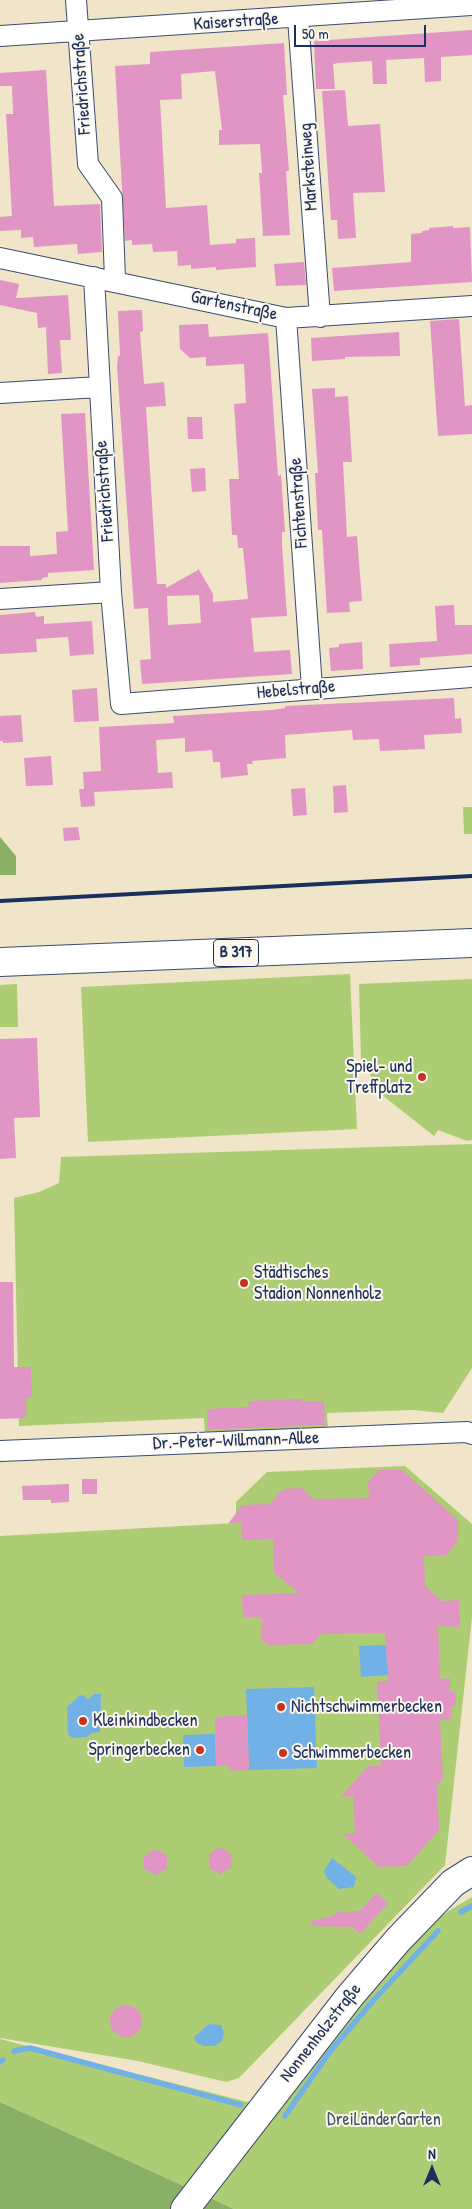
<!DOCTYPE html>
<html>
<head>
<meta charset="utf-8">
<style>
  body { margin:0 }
  #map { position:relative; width:472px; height:2209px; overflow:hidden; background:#f0e5c8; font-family:"Patrick Hand",sans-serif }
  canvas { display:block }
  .north { position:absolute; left:407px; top:2144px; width:50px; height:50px; -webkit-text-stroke:4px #fbf7ec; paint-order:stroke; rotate:0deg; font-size:14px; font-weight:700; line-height:20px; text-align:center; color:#1b2f5e }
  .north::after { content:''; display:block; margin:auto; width:18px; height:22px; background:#1b2f5e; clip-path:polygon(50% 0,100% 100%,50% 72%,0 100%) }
  .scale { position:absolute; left:294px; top:25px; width:132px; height:22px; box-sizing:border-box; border:2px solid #1b2f5e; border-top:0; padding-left:6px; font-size:15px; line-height:18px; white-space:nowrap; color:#1b2f5e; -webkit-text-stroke:4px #fbf7ec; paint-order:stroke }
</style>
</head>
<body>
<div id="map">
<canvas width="472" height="2209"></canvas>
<div class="north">N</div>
<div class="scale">50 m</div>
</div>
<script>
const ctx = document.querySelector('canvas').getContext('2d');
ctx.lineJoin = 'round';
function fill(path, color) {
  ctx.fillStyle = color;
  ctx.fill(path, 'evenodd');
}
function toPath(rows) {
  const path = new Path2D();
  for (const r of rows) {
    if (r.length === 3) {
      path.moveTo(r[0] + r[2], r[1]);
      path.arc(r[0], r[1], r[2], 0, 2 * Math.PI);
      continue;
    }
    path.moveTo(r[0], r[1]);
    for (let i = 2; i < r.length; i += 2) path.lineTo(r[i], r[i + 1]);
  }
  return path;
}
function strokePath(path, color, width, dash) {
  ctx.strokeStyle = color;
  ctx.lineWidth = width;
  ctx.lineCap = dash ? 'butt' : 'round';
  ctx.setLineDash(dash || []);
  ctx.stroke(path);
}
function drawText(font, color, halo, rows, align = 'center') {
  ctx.font = font + ' "Patrick Hand",sans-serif';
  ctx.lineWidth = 4;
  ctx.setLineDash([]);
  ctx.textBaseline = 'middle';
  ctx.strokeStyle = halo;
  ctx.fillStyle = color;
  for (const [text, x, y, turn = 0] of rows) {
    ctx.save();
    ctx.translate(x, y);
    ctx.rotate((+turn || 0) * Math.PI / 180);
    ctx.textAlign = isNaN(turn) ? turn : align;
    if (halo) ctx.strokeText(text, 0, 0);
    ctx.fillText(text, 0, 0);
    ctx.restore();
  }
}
const green = toPath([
  [463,807,472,807,472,834,464,834],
  [350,974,357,1129,88,1142,81,987],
  [472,979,472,1140,467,1141,438,1130,434,1136,382,1095,361,1059,359,984],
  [17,984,18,1027,0,1027,0,985],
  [472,1144,472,1368,443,1413,413,1410,327,1413,328,1430,205,1435,204,1418,19,1426,14,1198,39,1192,59,1183,61,1157],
  [405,1466,472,1524,472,1617,445,1865,239,2078,226,2082,138,2061,0,2038,0,1536,236,1523,236,1502,267,1472],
  [472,1897,472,2209,234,2209,0,2102,0,2039,279,2110,424,1926]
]);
const forest = toPath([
  [0,837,16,856,16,875,0,875],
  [0,2102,234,2209,0,2209]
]);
const water = toPath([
  [386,1645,388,1675,361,1677,359,1646],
  [314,1687,317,1768,249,1770,246,1689],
  [94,1694,101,1694,100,1732,92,1733,87,1737,72,1738,68,1734,67,1707,79,1696,84,1695,88,1700],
  [215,1734,216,1766,184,1767,183,1735],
  [332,1858,356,1877,354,1887,339,1889,327,1878,324,1871],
  [209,2024,221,2025,224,2033,222,2041,214,2046,204,2046,197,2043,194,2037]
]);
const stream = toPath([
  [461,1912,472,1906],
  [14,2051,30,2048,241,2105],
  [0,2062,3,2060],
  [285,2116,329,2053,372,2002,438,1931]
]);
const building = toPath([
  [472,30,472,55,441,57,441,81,425,82,424,58,386,60,387,84,373,84,372,61,339,63,333,64,335,89,316,89,314,41],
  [284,43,287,95,283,95,289,171,286,171,290,235,263,236,259,173,262,173,260,144,219,145,219,130,222,130,215,71,181,74,182,99,160,100,166,208,207,205,210,245,236,243,236,239,255,238,256,267,216,270,216,267,191,269,191,265,178,266,177,251,153,252,152,244,132,245,132,240,125,241,115,66,150,64,150,52],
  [46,70,54,206,100,204,102,252,78,254,77,244,34,247,33,237,21,238,21,230,0,231,0,217,12,216,6,114,13,114,12,86,0,86,0,73],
  [345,90,348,126,380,124,385,192,353,193,356,238,338,239,337,220,331,220,322,91],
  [453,226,453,228,470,227,472,282,334,291,332,268,411,262,411,234,422,233,422,231,429,230,429,228],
  [304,262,306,285,276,286,274,264],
  [0,280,19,284,16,298,68,295,71,340,60,340,62,373,48,374,46,327,38,328,37,313,0,305],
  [142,310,143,331,140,332,144,384,164,382,166,406,146,407,157,584,166,584,166,588,198,570,198,568,213,594,213,602,248,599,243,548,238,548,237,535,232,535,229,479,239,479,234,404,246,403,244,364,206,366,206,357,190,358,180,349,179,325,208,324,209,337,268,333,277,462,278,476,281,475,285,532,282,532,282,545,287,616,251,618,254,652,290,650,292,674,142,684,140,660,151,659,148,608,134,609,117,367,118,356,120,356,118,311],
  [199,595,201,623,168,625,167,596],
  [459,319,465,406,472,405,472,434,438,436,430,321],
  [399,332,400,356,345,357,345,359,312,361,311,338],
  [335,388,335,397,348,396,352,462,343,462,347,537,357,536,362,601,349,602,350,612,327,613,322,530,318,530,315,473,318,473,312,389],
  [85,413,94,570,48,573,48,577,42,578,42,580,0,583,0,546,30,546,30,556,57,554,56,532,68,531,61,414],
  [187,417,202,417,203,439,188,439],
  [205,468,206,491,192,492,190,469],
  [454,605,455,625,472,625,472,654,420,658,420,665,390,667,389,644,437,641,435,606],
  [35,612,36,617,44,616,44,624,92,621,94,654,70,656,68,637,36,639,37,652,0,654,0,615],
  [362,642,363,669,331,671,329,648,339,647,339,644],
  [97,688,99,721,74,722,72,690],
  [454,698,455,719,461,718,462,733,424,735,425,749,380,751,379,739,353,740,352,730,285,735,286,758,252,761,253,764,247,764,248,775,221,778,220,762,213,762,212,750,185,752,185,738,156,740,158,773,172,772,173,788,94,792,95,806,81,807,79,789,84,789,83,772,101,771,99,727,174,723,173,716,272,710,285,708,285,706],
  [21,715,23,742,3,743,3,741,0,741,0,716],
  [51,756,53,785,26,786,24,758],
  [346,785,348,812,334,813,333,786],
  [305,788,307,815,293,816,291,789],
  [78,827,80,840,64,841,63,828],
  [37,1038,40,1117,14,1118,16,1158,0,1159,0,1039],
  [0,1282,13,1282,14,1367,31,1367,32,1397,26,1398,26,1418,0,1419],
  [302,1399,302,1402,324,1401,325,1425,208,1430,207,1409,249,1407,248,1401],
  [379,1470,402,1470,458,1520,458,1541,447,1555,424,1556,425,1586,442,1601,459,1600,460,1627,438,1626,440,1679,450,1678,450,1691,455,1692,456,1705,451,1706,452,1719,440,1720,443,1779,437,1784,439,1830,407,1866,379,1867,343,1834,355,1833,353,1796,341,1797,368,1766,381,1766,377,1681,388,1681,385,1633,321,1634,312,1644,268,1645,262,1641,262,1618,243,1617,242,1595,299,1593,274,1573,273,1539,242,1540,241,1522,228,1524,242,1505,270,1504,283,1489,302,1488,313,1499,369,1498,368,1482],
  [82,1479,97,1479,97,1494,82,1494],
  [69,1484,69,1502,51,1503,51,1500,23,1500,22,1486],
  [247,1715,249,1770,229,1771,229,1765,216,1766,215,1717],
  [220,1847,231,1854,232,1867,220,1874,209,1868,209,1854],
  [155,1849,167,1855,167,1868,156,1875,144,1869,144,1856],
  [377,1893,388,1903,360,1934,353,1927,312,1926,312,1921,333,1916,337,1911,346,1913,361,1910],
  [126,2021,16]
]);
const street = toPath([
  [76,0,88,164,112,198,115,280],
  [298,18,320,317],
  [0,36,472,5],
  [0,258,286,318,472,306],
  [94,277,111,592,121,704,472,677],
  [286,318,312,688],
  [0,393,99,387],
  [0,599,111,592],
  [0,1451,467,1432,472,1434]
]);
const secondary = toPath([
  [185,2209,350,1996,398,1940,453,1883,472,1871]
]);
const primary = toPath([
  [0,962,472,943]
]);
const rail = toPath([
  [0,901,472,876]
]);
const markers = [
  [422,1077,5,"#c8321e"],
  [244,1283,5,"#c8321e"],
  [281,1707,5,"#c8321e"],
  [83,1721,5,"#c8321e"],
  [200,1750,5,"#c8321e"],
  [283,1753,5,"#c8321e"]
];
const shields = [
  [236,953,45]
];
const shieldNames = [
  ["B 317",236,953]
];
const streetNames = [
  ["Kaiserstraße",236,22,-4],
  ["Friedrichstraße",82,84,-94],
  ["Marksteinweg",309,167,-94],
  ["Gartenstraße",234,306,12],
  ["Friedrichstraße",105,491,-94],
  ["Fichtenstraße",299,503,-94],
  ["Hebelstraße",296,690,-5],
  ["Dr.-Peter-Willmann-Allee",236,1441,-2],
  ["Nonnenholzstraße",321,2033,-52]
];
const poiNames = [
  ["Spiel- und",412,1067,"right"],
  ["Treffplatz",412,1088,"right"],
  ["Städtisches",254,1273],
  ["Stadion Nonnenholz",254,1294],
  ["Nichtschwimmerbecken",291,1707],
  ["Kleinkindbecken",93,1721],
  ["Springerbecken",190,1750,"right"],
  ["Schwimmerbecken",293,1753]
];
const parkNames = [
  ["DreiLänderGarten",384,2120]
];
fill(green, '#adcd75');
fill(forest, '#8ab066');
fill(water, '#71b1e5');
strokePath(stream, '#71b1e5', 5.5);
fill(building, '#e095c4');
strokePath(street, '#3b4a6e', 22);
strokePath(secondary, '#3b4a6e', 30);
strokePath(primary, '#3b4a6e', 30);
strokePath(street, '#fff', 20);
strokePath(secondary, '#fff', 28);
strokePath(primary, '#fff', 28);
strokePath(rail, '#1b2f5e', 4);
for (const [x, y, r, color] of markers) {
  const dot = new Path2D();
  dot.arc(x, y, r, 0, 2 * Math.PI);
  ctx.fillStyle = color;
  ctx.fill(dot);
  strokePath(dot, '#fbf7ec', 2);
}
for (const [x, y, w] of shields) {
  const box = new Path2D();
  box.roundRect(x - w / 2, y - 13.5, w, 27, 4);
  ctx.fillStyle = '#fbf7ec';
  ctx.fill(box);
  strokePath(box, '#1b2f5e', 1);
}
drawText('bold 16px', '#1b2f5e', null, shieldNames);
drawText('18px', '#1b2f5e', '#fbf7ec', streetNames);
drawText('18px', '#1b2f5e', '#fbf7ec', poiNames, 'left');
drawText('18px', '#405664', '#fbf7ec', parkNames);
</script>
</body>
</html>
